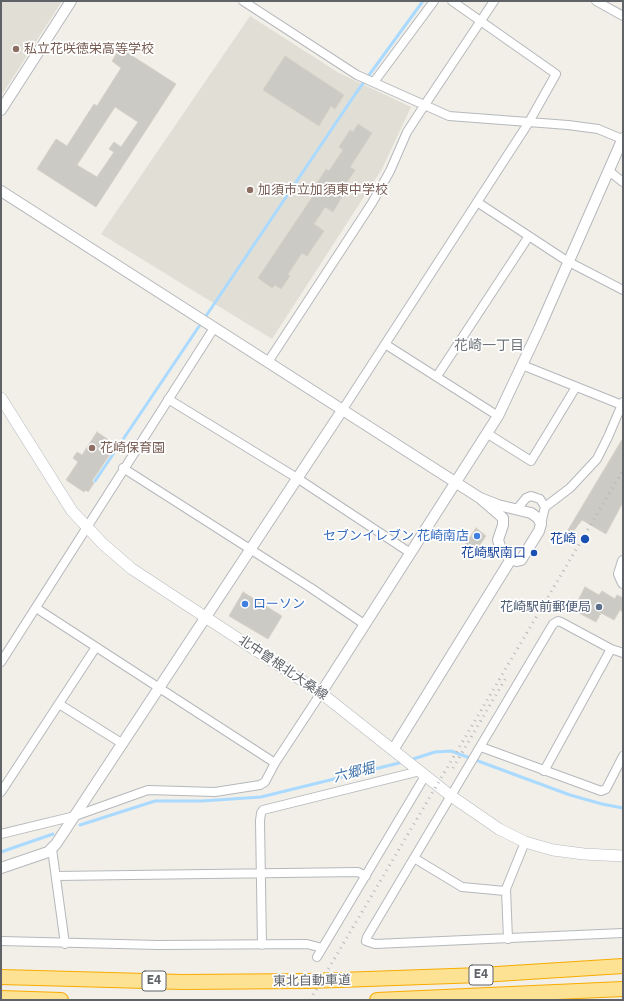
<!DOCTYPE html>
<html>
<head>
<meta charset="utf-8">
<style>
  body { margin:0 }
  #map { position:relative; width:624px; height:1001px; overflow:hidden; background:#f1efe8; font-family:"IBM Plex Sans",sans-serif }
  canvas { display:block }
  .frame { position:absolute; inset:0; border:2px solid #5f6368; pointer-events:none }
</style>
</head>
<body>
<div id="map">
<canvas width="624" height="1001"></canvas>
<div class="frame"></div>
</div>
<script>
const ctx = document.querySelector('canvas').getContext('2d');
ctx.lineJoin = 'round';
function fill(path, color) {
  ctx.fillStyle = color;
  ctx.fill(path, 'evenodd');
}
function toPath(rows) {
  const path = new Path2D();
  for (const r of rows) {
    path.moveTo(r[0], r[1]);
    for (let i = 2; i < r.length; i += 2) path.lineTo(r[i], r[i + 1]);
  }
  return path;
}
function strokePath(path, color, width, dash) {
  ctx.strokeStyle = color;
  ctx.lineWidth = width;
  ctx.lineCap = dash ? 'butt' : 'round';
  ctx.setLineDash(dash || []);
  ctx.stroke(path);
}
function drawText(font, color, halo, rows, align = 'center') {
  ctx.font = font + ' "IBM Plex Sans","Noto Sans JP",sans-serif';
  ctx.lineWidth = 3.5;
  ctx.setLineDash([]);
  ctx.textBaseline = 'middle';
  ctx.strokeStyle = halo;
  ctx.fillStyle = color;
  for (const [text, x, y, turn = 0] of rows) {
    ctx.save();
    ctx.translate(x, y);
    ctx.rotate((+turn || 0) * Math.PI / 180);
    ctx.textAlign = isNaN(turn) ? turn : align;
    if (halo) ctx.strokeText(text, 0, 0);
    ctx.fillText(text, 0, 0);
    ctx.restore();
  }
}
const education = toPath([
  [1,1,62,1,1,96],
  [250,16,339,73,411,107,382,169,272,339,101,234]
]);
const stream = toPath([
  [95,481,356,93,423,1],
  [410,760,435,752,451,751,570,795,602,804,623,808],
  [80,825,155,801,202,801,261,797,403,762],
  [1,852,53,834]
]);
const building = toPath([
  [120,48,176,84,96,207,37,169,56,139,67,146,94,104,97,106,121,68,112,61,120,48],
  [115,107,138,122,121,147,114,142,109,149,114,152,97,177,77,165,115,107],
  [285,56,344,95,335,109,331,106,319,126,263,90,285,56],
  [358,124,372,133,350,167,355,170,340,193,343,195,333,212,325,207,314,224,324,231,307,256,302,253,288,274,290,276,281,289,275,285,272,288,258,278,319,187,316,185,326,169,329,171,343,150,339,147,350,130,353,132,358,124],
  [97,432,116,445,92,481,94,483,88,492,86,490,84,492,66,480,78,462,73,458,77,452,82,455,97,432],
  [623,438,623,502,606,534,582,520,572,533,568,530,623,438],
  [476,528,486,536,474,553,464,546,476,528],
  [585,587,599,595,602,591,615,599,617,595,623,598,623,612,620,610,614,620,601,613,596,622,573,610,585,587],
  [243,592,282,616,268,639,229,616,243,592]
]);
const minor = toPath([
  [243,1,357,75,449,116,568,125,598,129,622,139],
  [596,1,623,16],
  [374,82,434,1],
  [609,171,623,182],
  [477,202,567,261,623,290],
  [385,344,498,416],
  [268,362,372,203,390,171,407,132,420,112,494,1],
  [522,365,622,405],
  [437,376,529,236],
  [168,399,297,478,409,552],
  [343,409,529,122,556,74,452,1],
  [488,434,531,461,576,387],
  [123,468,311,588,364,624],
  [545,507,570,488,597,459,608,437,623,402],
  [517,509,526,498,531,496,540,499,545,507,541,524],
  [36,608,275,763],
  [623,653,611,649,561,622,558,621,553,624,367,937,366,941,375,944,623,933],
  [1,662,214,328],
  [59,704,123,744],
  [481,747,601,791,606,789,623,756],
  [544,771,611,649],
  [1,792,96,647],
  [1,834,75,816,148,790,215,792,260,785,265,782,275,763,321,693],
  [52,849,65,944],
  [414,858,462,887,505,891],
  [56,876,358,872,366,876],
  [508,939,506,889,525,842],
  [1,941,158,945,307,944,322,948],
  [262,945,260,821,261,813,263,810,420,771],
  [317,957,425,776]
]);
const tertiary = toPath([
  [1,110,71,1],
  [1,191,480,498,503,518,503,525,498,540,501,550,511,559,517,561,521,560,539,531,541,524,538,518,531,513,498,505,480,498],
  [623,561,619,574,623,583],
  [321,693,498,416,539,329,623,138],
  [393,750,511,559],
  [1,868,48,852,56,844,343,409]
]);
const secondary = toPath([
  [1,398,72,511,103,544,132,569,321,693,451,796,499,829,525,842,553,850,584,854,623,856]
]);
const motorway = toPath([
  [1,977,182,982,307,981],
  [339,980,481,975,623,966],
  [1,998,61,1000],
  [377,1000,623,989]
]);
const rail = toPath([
  [453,768,507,676],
  [310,1000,623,470]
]);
const motorwayBridge = toPath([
  [307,981,339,980]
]);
const markers = [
  [16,49,4,"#8d6e63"],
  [250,190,4,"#8d6e63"],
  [92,448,4,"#8d6e63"],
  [477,536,4,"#3f7fe0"],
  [585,539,5,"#1a4fb4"],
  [534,553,4,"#1a4fb4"],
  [245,604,4,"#3f7fe0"],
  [599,607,4,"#5c6f8a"]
];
const shields = [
  [481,975,24],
  [154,981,24]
];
const shieldNames = [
  ["E4",481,975],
  ["E4",154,981]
];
const educationNames = [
  ["私立花咲徳栄高等学校",24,49],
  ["加須市立加須東中学校",258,190],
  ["花崎保育園",100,448]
];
const shopNames = [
  ["セブンイレブン 花崎南店",469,536],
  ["ローソン",253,604,"left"]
];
const transitNames = [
  ["花崎",576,539],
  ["花崎駅南口",526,553]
];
const serviceNames = [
  ["花崎駅前郵便局",591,607]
];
const streetNames = [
  ["北中曽根北大桑線",283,668,34],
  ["東北自動車道",312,981,-1]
];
const neighbourhoodNames = [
  ["花崎一丁目",489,346]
];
const waterNames = [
  ["六郷堀",354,773,-14]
];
fill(education, '#e1ded6');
strokePath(stream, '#aadaff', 3);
fill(building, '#cccac5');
strokePath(building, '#d6d1c6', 1);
strokePath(minor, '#b5b8bc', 10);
strokePath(tertiary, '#b5b8bc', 12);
strokePath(secondary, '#b6babf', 12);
strokePath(motorway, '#f9ab00', 16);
strokePath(minor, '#fff', 8);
strokePath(tertiary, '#fff', 10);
strokePath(secondary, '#fff', 11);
strokePath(motorway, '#fde293', 14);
strokePath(rail, '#b6b7b8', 3, [1, 5]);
strokePath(motorwayBridge, '#f9ab00', 16, []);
strokePath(motorwayBridge, '#fde293', 14);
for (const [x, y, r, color] of markers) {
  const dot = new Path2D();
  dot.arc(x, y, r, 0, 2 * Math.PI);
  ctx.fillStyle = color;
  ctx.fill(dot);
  strokePath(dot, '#fff', 1.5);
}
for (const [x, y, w] of shields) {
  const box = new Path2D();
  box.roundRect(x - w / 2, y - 10, w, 20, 3);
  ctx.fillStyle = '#fff';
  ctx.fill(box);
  strokePath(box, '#5f6368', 1);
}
drawText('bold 12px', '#5f6368', null, shieldNames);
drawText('13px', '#785e54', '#fff', educationNames, 'left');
drawText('13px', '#366cbe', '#fff', shopNames, 'right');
drawText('13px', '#164399', '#fff', transitNames, 'right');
drawText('13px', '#4e5e75', '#fff', serviceNames, 'right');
drawText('13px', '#5f6368', '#fff', streetNames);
drawText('14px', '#70757a', '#fff', neighbourhoodNames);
drawText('italic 14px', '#4174aa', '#fff', waterNames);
</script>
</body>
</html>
